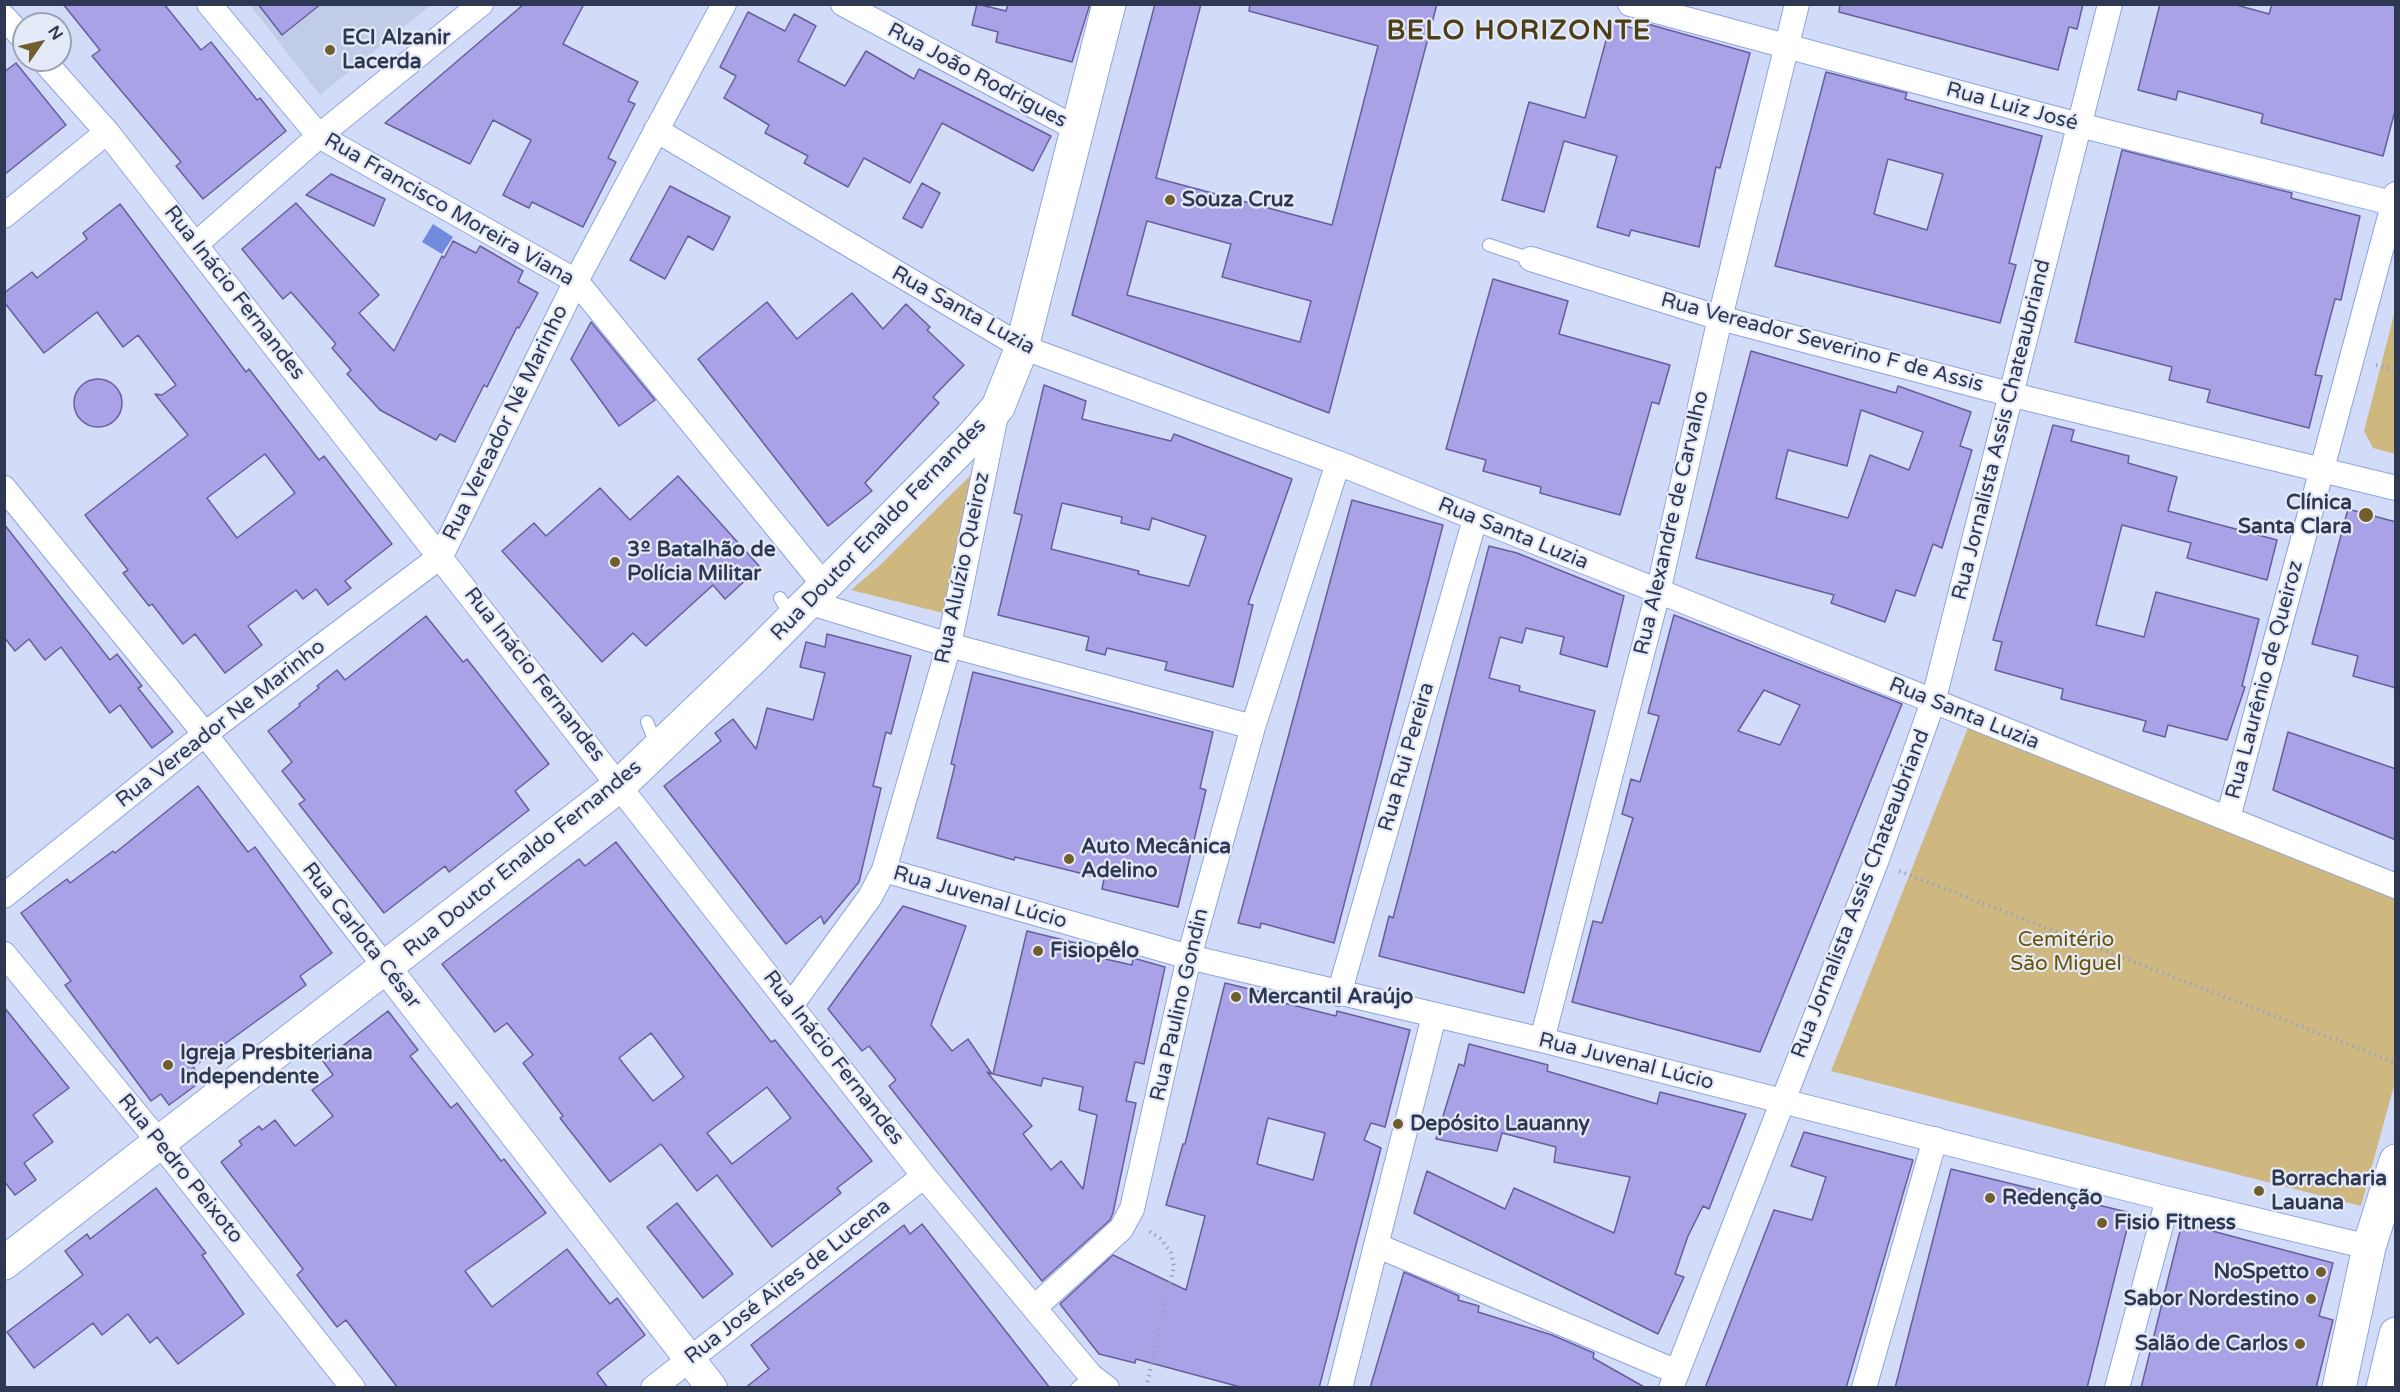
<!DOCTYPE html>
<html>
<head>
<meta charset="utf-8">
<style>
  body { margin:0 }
  #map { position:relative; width:2400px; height:1392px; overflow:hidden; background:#d2dcf8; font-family:"Varela Round",sans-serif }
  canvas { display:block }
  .frame { position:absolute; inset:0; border:6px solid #2f3853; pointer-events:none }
  .north { position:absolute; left:12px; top:12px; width:60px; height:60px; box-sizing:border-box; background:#e4eaf7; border:2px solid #9ca3b5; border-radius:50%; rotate:56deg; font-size:16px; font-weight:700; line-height:24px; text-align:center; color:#2f3853 }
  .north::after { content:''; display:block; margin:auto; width:21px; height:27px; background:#705e2c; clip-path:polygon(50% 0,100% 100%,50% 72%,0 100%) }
</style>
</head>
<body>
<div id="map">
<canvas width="2400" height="1392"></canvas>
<div class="frame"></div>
<div class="north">N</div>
</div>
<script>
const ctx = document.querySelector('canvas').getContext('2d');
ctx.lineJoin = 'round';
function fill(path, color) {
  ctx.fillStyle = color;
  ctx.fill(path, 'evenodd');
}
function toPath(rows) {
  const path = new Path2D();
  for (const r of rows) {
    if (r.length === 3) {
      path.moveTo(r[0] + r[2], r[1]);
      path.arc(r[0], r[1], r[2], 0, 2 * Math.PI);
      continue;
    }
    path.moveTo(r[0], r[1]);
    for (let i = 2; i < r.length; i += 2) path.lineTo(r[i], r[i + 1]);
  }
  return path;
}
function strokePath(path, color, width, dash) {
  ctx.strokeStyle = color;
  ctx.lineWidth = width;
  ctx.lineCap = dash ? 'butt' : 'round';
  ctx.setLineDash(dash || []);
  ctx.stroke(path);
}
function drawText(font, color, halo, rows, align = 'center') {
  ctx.font = font + ' "Varela Round",sans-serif';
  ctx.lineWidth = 4.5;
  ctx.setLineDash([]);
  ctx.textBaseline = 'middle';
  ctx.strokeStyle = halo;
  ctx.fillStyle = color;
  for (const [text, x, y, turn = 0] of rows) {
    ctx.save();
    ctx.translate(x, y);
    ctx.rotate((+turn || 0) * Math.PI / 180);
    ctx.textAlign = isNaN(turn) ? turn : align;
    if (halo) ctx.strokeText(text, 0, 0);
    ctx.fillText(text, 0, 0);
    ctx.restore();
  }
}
const built = toPath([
  [250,5,431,5,320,95]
]);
const green = toPath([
  [2395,311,2395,454,2373,448,2364,431],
  [976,470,943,613,851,590,879,566],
  [1968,728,2395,897,2395,1082,2361,1206,1831,1071]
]);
const water = toPath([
  [433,224,453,237,442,254,422,242]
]);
const building = toPath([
  [63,4,164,4,201,50,211,42,257,100,260,98,286,131,203,199,176,166,181,162,92,56,100,50,63,4],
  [258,4,321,4,282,35,258,4],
  [524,4,584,4,563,44,638,82,628,101,635,104,608,158,616,162,583,227,532,202,529,208,503,195,531,140,493,120,470,164,385,123,524,4],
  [977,4,1006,11,1008,4,1090,4,1072,62,996,42,998,32,972,25,977,4],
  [1155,4,1201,4,1156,178,1332,225,1378,46,1249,11,1250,4,1437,4,1329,413,1072,315,1155,4],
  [1147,221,1231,244,1222,277,1311,301,1300,342,1127,295,1147,221],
  [1840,4,2083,4,2077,29,2069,27,2058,70,1839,12,1840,4],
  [2160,4,2233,4,2269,14,2272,4,2396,4,2396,107,2383,156,2261,123,2263,114,2178,91,2176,100,2138,90,2160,4],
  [748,12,785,31,794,14,816,26,798,61,845,86,866,51,914,79,919,69,1051,136,1033,171,942,123,910,183,864,158,848,187,804,163,808,156,765,133,769,125,724,98,736,76,720,67,748,12],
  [1611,22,1646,32,1648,24,1750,53,1720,168,1716,167,1699,247,1631,230,1629,236,1597,227,1617,156,1564,141,1544,212,1502,200,1529,102,1585,118,1611,22],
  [16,63,66,125,4,175,4,72,16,63],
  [1826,72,1907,93,1905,99,2042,136,2009,263,2016,265,2000,323,1775,266,1826,72],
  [1888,159,1943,174,1927,230,1874,214,1888,159],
  [2122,150,2292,193,2291,198,2360,216,2341,300,2335,299,2315,375,2322,376,2309,428,2207,402,2210,390,2169,380,2172,367,2075,342,2122,150],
  [331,174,385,199,374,226,306,195,331,174],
  [922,183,940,193,922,228,903,218,922,183],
  [670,186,730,217,713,250,688,236,665,279,630,260,670,186],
  [296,203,379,295,359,313,394,351,442,256,444,258,453,241,476,253,480,246,523,271,518,282,538,293,519,328,517,327,487,387,484,385,455,442,440,434,436,440,380,410,347,374,351,370,332,348,336,344,291,292,283,299,242,249,296,203],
  [120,204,246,372,249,369,319,460,324,456,392,544,345,581,351,588,328,605,316,589,303,599,296,590,248,626,262,645,225,673,195,634,183,644,152,604,149,606,123,573,128,570,85,515,188,435,155,394,162,395,176,385,138,335,123,347,97,312,44,353,4,302,4,293,32,272,37,278,87,239,83,233,120,204],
  [265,454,295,493,237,538,207,498,265,454],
  [1493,279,1568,301,1559,334,1670,365,1659,404,1652,402,1620,515,1540,493,1541,487,1483,471,1486,460,1446,449,1493,279],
  [852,293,883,329,906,304,930,327,927,330,964,365,933,397,939,403,865,483,872,491,828,526,698,359,767,302,797,339,852,293],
  [591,322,655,400,619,426,571,359,591,322],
  [1751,351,1896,393,1898,386,1971,412,1960,446,1972,450,1942,548,1933,544,1915,596,1896,590,1885,622,1831,603,1834,595,1696,558,1751,351],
  [1861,410,1923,432,1909,470,1870,455,1848,518,1776,498,1788,450,1847,466,1861,410],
  [98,403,24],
  [1044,385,1086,401,1082,419,1171,441,1174,434,1292,479,1248,604,1253,605,1233,687,1165,670,1167,662,1107,648,1105,655,1086,650,1089,637,998,615,1022,515,1014,513,1044,385],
  [1062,503,1122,517,1121,523,1149,530,1152,518,1206,536,1189,586,1138,574,1139,571,1051,549,1062,503],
  [2053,425,2074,430,2071,441,2129,456,2128,463,2177,477,2168,511,2277,540,2267,580,2187,558,2191,543,2122,525,2096,625,2144,637,2156,592,2259,619,2242,686,2245,687,2227,740,2168,725,2165,737,2143,731,2146,721,2061,699,2063,689,1995,670,2002,642,1993,640,2053,425],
  [678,476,760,567,725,599,713,585,646,646,633,633,602,662,502,551,534,523,546,536,600,488,630,520,678,476],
  [1352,500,1443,525,1334,943,1261,923,1260,928,1238,923,1352,500],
  [2348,509,2396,522,2396,688,2353,676,2358,656,2312,644,2348,509],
  [4,524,110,660,117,654,142,686,138,688,173,732,152,748,120,705,110,713,61,647,45,660,29,639,15,651,4,637,4,524],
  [1489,546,1517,553,1624,596,1607,667,1560,654,1564,637,1526,628,1522,643,1500,637,1489,678,1520,686,1519,691,1595,711,1524,993,1379,956,1389,916,1393,918,1410,854,1489,546],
  [1674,615,1902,704,1760,1052,1572,1002,1593,921,1602,923,1633,818,1622,814,1631,779,1640,782,1659,716,1648,713,1674,615],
  [1764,690,1800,705,1780,745,1738,731,1764,690],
  [426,616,463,662,467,659,549,764,515,791,529,810,449,872,445,866,384,913,299,804,305,800,282,771,292,762,268,731,300,706,299,704,319,688,317,686,337,670,345,680,426,616],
  [827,634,911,656,891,734,886,732,873,786,881,788,859,882,824,924,821,916,786,944,664,786,721,741,715,733,733,719,756,749,767,708,813,720,825,673,800,667,806,642,825,647,827,634],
  [973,672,1213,732,1200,788,1206,790,1178,907,1102,889,1104,879,1015,857,1014,860,937,838,955,765,951,764,973,672],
  [2288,732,2396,769,2396,840,2273,790,2288,732],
  [198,786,248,852,255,847,332,953,300,976,306,985,193,1067,203,1080,169,1105,161,1094,151,1101,65,985,71,981,21,913,67,879,70,883,113,851,115,853,198,786],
  [616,842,771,1042,775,1040,872,1161,837,1188,841,1193,772,1247,717,1175,697,1191,661,1144,610,1182,560,1118,563,1116,523,1063,533,1055,507,1023,495,1032,442,964,579,859,585,866,616,842],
  [651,1033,684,1077,653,1101,619,1058,651,1033],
  [767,1087,791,1118,732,1164,707,1133,767,1087],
  [903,906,966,926,931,1025,952,1051,968,1039,992,1074,987,1072,1032,1126,1023,1134,1051,1170,1061,1161,1083,1189,1097,1115,1079,1110,1083,1087,1043,1078,1041,1086,993,1074,1027,931,1076,943,1074,952,1132,965,1133,958,1165,967,1144,1064,1135,1062,1126,1101,1136,1103,1113,1213,1110,1220,1042,1281,889,1086,896,1080,869,1046,862,1051,828,1009,903,906],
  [1225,983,1286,998,1284,1003,1336,1016,1337,1011,1410,1030,1385,1127,1371,1123,1364,1140,1381,1148,1319,1388,1244,1388,1136,1359,1135,1363,1099,1354,1060,1304,1113,1255,1186,1290,1205,1216,1166,1205,1183,1144,1185,1144,1225,983],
  [1268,1118,1325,1133,1313,1180,1257,1164,1268,1118],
  [4,1007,69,1088,33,1115,53,1142,24,1163,36,1180,15,1195,4,1181,4,1007],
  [388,1011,418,1050,410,1056,451,1108,457,1103,501,1161,504,1159,546,1213,465,1271,492,1307,567,1249,610,1304,617,1298,645,1335,597,1373,608,1388,398,1388,346,1320,337,1327,297,1275,303,1269,221,1162,242,1145,239,1141,259,1126,262,1130,275,1120,295,1146,333,1116,312,1090,333,1075,323,1061,388,1011],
  [1469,1044,1548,1065,1547,1071,1657,1104,1660,1092,1746,1114,1709,1209,1703,1206,1688,1236,1675,1274,1684,1277,1658,1334,1414,1213,1427,1171,1505,1209,1514,1188,1614,1233,1630,1177,1554,1162,1556,1147,1502,1133,1497,1151,1436,1139,1459,1064,1464,1066,1469,1044],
  [1804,1132,1913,1160,1846,1388,1705,1388,1774,1210,1812,1220,1826,1177,1791,1166,1804,1132],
  [1951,1169,2131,1213,2087,1388,1895,1388,1951,1169],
  [156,1188,206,1253,202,1255,244,1314,178,1364,157,1337,150,1343,128,1314,102,1335,93,1323,34,1368,7,1332,83,1275,65,1251,87,1234,90,1239,156,1188],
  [677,1203,733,1274,703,1298,647,1227,677,1203],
  [2182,1223,2333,1263,2319,1316,2333,1320,2316,1388,2141,1388,2182,1223],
  [922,1224,1050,1388,745,1388,769,1369,751,1345,904,1225,910,1234,922,1224],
  [1404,1272,1459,1296,1458,1300,1479,1306,1478,1312,1552,1335,1594,1353,1593,1358,1646,1388,1370,1388,1404,1272]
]);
const path = toPath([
  [2376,365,2396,370],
  [1899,871,2396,1063],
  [1146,1388,1174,1266,1171,1253,1161,1239,1149,1231]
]);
const service = toPath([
  [1489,245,1531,259],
  [780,598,792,617],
  [647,722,657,746],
  [1077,1388,1091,1376]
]);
const minor = toPath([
  [209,4,319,136,576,281,824,585],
  [843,4,1079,130],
  [1630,4,2079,125,2396,204],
  [4,17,24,39],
  [43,60,107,132,924,1176,1091,1376,1107,1388],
  [656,130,1022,347,1338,463,2396,886],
  [4,216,107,132],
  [195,245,319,136,481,4],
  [1531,259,1720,318,2013,395,2396,488],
  [4,488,205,734,386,968],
  [808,602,949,645,1253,727],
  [2228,818,2396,194],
  [884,870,1189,957,1542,1040,2168,1199,2369,1247],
  [4,896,205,734,441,556,576,281,724,4],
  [4,954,160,1143,353,1388],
  [1339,994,1475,519],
  [792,1004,870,897,884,870,949,645,997,410],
  [1542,1040,1658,592,1720,318,1797,4],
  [1378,1246,1677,1372],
  [1035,1307,1121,1229,1132,1209,1189,957,1253,727,1338,463],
  [653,1388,924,1176],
  [1340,1388,1434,1016],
  [1671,1388,1876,862,1933,702,2110,4],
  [1864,1388,1935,1139],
  [2117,1388,2168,1199]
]);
const tertiary = toPath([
  [386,968,712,1388]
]);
const secondary = toPath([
  [4,1263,620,785,755,656,973,436,998,407,1022,347,1109,4]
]);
const primary = toPath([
  [2339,1388,2369,1247,2396,1161],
  [2383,1388,2396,1334]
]);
const markers = [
  [330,50,6,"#705e2c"],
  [1170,200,6,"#705e2c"],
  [2366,515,8,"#705e2c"],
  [615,562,6,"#705e2c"],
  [1069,859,6,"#705e2c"],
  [1038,951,6,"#705e2c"],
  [1236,997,6,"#705e2c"],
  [168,1065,6,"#705e2c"],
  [1398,1124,6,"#705e2c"],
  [2259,1191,6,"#705e2c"],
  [1990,1198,6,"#705e2c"],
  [2102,1223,6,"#705e2c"],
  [2321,1272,6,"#705e2c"],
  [2311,1299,6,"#705e2c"],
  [2300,1344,6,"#705e2c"]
];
const poiNames = [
  ["ECI Alzanir",342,38],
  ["Lacerda",342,62],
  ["Souza Cruz",1182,200],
  ["Clínica",2352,503,"right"],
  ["Santa Clara",2352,527,"right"],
  ["3º Batalhão de",627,550],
  ["Polícia Militar",627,574],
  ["Auto Mecânica",1081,847],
  ["Adelino",1081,871],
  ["Fisiopêlo",1050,951],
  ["Mercantil Araújo",1248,997],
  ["Igreja Presbiteriana",180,1053],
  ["Independente",180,1077],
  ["Depósito Lauanny",1410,1124],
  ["Borracharia",2271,1179],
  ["Lauana",2271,1203],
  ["Redenção",2002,1198],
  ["Fisio Fitness",2114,1223],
  ["NoSpetto",2309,1272,"right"],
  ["Sabor Nordestino",2299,1299,"right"],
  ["Salão de Carlos",2288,1344,"right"]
];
const streetNames = [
  ["Rua João Rodrigues",977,76,28],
  ["Rua Luiz José",2012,107,15],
  ["Rua Francisco Moreira Viana",449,210,30],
  ["Rua Inácio Fernandes",234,293,52],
  ["Rua Santa Luzia",963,311,29],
  ["Rua Vereador Severino F de Assis",1822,343,15],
  ["Rua Vereador Né Marinho",506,423,-64],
  ["Rua Jornalista Assis Chateaubriand",2002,430,-76],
  ["Rua Alexandre de Carvalho",1672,523,-77],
  ["Rua Doutor Enaldo Fernandes",879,530,-46],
  ["Rua Santa Luzia",1513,534,22],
  ["Rua Aluízio Queiroz",963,568,-78],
  ["Rua Inácio Fernandes",534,675,52],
  ["Rua Laurênio de Queiroz",2265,680,-75],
  ["Rua Santa Luzia",1964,714,22],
  ["Rua Vereador Ne Marinho",221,724,-38],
  ["Rua Rui Pereira",1407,757,-74],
  ["Rua Doutor Enaldo Fernandes",523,859,-39],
  ["Rua Jornalista Assis Chateaubriand",1861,894,-69],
  ["Rua Juvenal Lúcio",980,898,16],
  ["Rua Carlota César",361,936,52],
  ["Rua Paulino Gondin",1180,1005,-77],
  ["Rua Inácio Fernandes",833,1058,52],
  ["Rua Juvenal Lúcio",1626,1062,14],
  ["Rua Pedro Peixoto",180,1169,51],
  ["Rua José Aires de Lucena",788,1282,-38]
];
const parkNames = [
  ["Cemitério",2066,940],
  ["São Miguel",2066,964]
];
const districtNames = [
  ["BELO HORIZONTE",1519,32]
];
fill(built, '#c1cce9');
fill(green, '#cfb87f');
fill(water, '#708bdc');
fill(building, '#a9a2e6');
strokePath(building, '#675e9c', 1.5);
strokePath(service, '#8da4e4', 14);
strokePath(minor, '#8da4e4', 26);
strokePath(tertiary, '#8da4e4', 32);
strokePath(secondary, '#8da4e4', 35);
strokePath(primary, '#8da4e4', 35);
strokePath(path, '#9aa4bf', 4, [1.5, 4.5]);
strokePath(service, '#fff', 12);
strokePath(minor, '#fff', 24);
strokePath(tertiary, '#fff', 30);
strokePath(secondary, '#fff', 33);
strokePath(primary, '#fff', 33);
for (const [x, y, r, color] of markers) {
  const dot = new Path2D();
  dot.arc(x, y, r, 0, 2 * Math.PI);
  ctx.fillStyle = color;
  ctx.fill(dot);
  strokePath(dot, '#e4eaf7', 2);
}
drawText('bold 21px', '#2f3853', '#e4eaf7', poiNames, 'left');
drawText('21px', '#2f3853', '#e4eaf7', streetNames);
drawText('21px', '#6a5200', '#e4eaf7', parkNames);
ctx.letterSpacing = '1.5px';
drawText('bold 27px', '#4d3e17', '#e4eaf7', districtNames);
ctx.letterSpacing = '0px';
</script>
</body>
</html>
